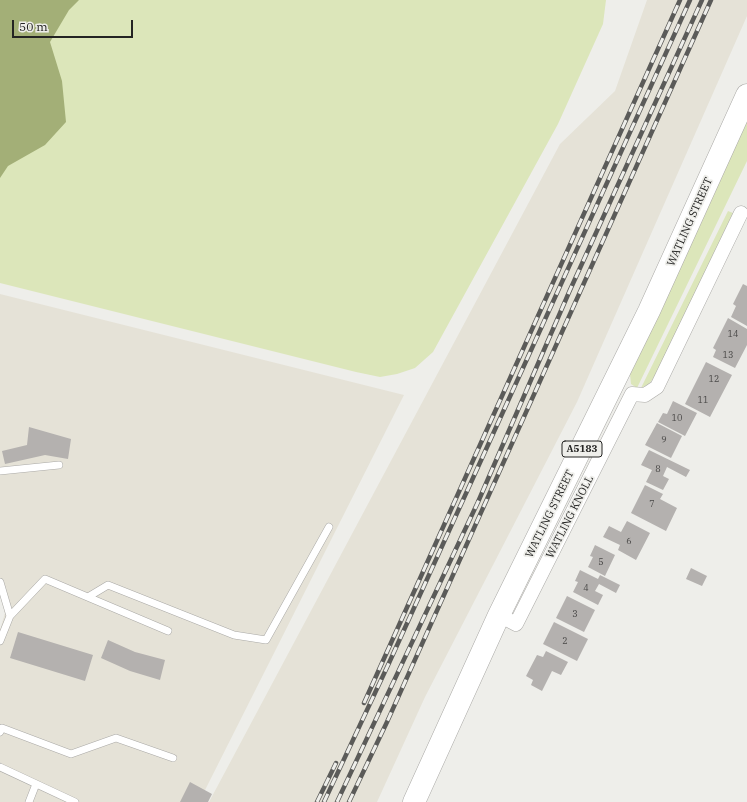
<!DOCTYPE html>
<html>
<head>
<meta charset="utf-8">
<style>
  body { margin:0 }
  #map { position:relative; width:747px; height:802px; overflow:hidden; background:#eeeeea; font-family:"IBM Plex Serif",serif }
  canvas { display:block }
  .scale { position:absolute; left:12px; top:20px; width:121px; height:18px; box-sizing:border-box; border:2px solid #242423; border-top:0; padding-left:5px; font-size:12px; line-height:14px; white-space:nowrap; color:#242423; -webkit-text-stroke:3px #eeeeea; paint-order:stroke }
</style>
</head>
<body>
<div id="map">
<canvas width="747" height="802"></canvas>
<div class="scale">50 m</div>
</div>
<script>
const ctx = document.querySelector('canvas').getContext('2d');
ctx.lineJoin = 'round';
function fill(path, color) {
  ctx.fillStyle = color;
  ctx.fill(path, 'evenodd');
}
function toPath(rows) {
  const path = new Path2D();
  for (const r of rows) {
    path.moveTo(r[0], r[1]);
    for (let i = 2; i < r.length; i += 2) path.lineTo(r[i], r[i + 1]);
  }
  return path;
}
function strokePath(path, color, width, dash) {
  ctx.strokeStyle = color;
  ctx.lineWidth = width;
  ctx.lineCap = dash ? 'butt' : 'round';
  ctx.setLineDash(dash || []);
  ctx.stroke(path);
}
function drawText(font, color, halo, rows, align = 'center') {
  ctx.font = font + ' "IBM Plex Serif",serif';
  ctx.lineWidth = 3.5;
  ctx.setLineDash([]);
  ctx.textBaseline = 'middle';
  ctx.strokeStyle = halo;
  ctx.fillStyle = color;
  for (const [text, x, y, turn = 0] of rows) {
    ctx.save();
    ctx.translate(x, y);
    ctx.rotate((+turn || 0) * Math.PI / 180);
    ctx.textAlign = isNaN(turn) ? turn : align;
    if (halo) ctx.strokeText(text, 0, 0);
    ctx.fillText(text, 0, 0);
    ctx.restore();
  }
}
const built = toPath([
  [647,0,747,0,747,16,577,402,425,697,377,802,209,802,560,144,615,91],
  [0,294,404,395,199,802,0,802,0,630,5,613,0,595]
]);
const green = toPath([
  [0,0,606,0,603,24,558,124,433,352,415,368,397,374,380,377,356,372,0,283],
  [747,121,747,161,637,388,631,384,630,374],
  [728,211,733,213,655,376,649,384,641,388]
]);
const forest = toPath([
  [0,0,79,0,69,10,50,42,62,81,66,122,45,145,8,166,0,178]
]);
const building = toPath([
  [743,284,747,286,747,326,731,317,736,306,733,304],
  [728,318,747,329,747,345,735,368,713,357,716,350,713,348],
  [706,362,732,375,710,417,685,404],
  [673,401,697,413,685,436,658,422,663,413,667,414],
  [657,423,682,436,671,458,645,445],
  [29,427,71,439,68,459,45,455,5,464,2,451,27,445],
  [649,450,690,470,686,477,667,467,663,476,669,479,663,490,646,482,652,470,641,465],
  [645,485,663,494,660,499,677,508,666,531,631,513],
  [627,521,650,533,636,560,618,550,620,545,603,537,609,526,621,532],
  [595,545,615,555,605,576,588,567,593,557,590,556],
  [691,568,707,576,702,586,686,579],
  [580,570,598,579,600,575,620,585,616,593,599,584,595,591,603,595,598,605,573,592,578,582,575,581],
  [567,596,595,610,584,632,556,618],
  [554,622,588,639,577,661,543,644],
  [18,632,93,655,85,681,10,658],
  [108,640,135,652,165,660,160,680,130,671,101,658],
  [546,651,568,662,561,675,552,671,542,691,531,685,533,680,526,676,537,655,543,657],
  [190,782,212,794,208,802,180,802]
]);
const service = toPath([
  [0,471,59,465],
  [0,582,10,616],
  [88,597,108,585,234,635,266,640,329,527],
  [0,641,10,616,45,579,168,631],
  [0,732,2,728,71,754,116,738,173,758],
  [0,767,75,802],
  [29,802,36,784]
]);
const minor = toPath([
  [499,615,516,624,632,394,645,395,657,387,741,213]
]);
const primary = toPath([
  [414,802,499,615,649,311,747,95]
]);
const rail = toPath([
  [364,703,680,0],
  [317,802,336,763],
  [324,802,389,663,690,0],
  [337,802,478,502,570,290,702,0],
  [349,802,387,722,711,0]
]);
const numberNames = [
  ["14",733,334],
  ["13",728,355],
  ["12",714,379],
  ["11",703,400],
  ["10",677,418],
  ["9",664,440],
  ["8",658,469],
  ["7",652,504],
  ["6",629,541],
  ["5",601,562],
  ["4",586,588],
  ["3",575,614],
  ["2",565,641]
];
const shields = [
  [582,449,40]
];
const shieldNames = [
  ["A5183",582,449]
];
const streetNames = [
  ["WATLING STREET",690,222,-66],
  ["WATLING STREET",550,514,-64],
  ["WATLING KNOLL",570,517,-63]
];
fill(built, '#e5e2d7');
fill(green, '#dce6ba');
fill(forest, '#a3af77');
fill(building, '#b4b1af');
strokePath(service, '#aaa9a6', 8);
strokePath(minor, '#aaa9a6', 15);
strokePath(primary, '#aaa9a6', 23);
strokePath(service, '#fff', 7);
strokePath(minor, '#fff', 14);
strokePath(primary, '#fff', 22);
strokePath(rail, '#5b5b59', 4.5);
strokePath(rail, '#eeeeea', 3, [9]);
drawText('9px', '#484746', null, numberNames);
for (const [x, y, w] of shields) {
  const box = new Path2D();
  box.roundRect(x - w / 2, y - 8, w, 16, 3);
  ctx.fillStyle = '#eeeeea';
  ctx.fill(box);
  strokePath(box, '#242423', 1);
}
drawText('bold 10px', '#242423', null, shieldNames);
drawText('11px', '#242423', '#eeeeea', streetNames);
</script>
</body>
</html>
